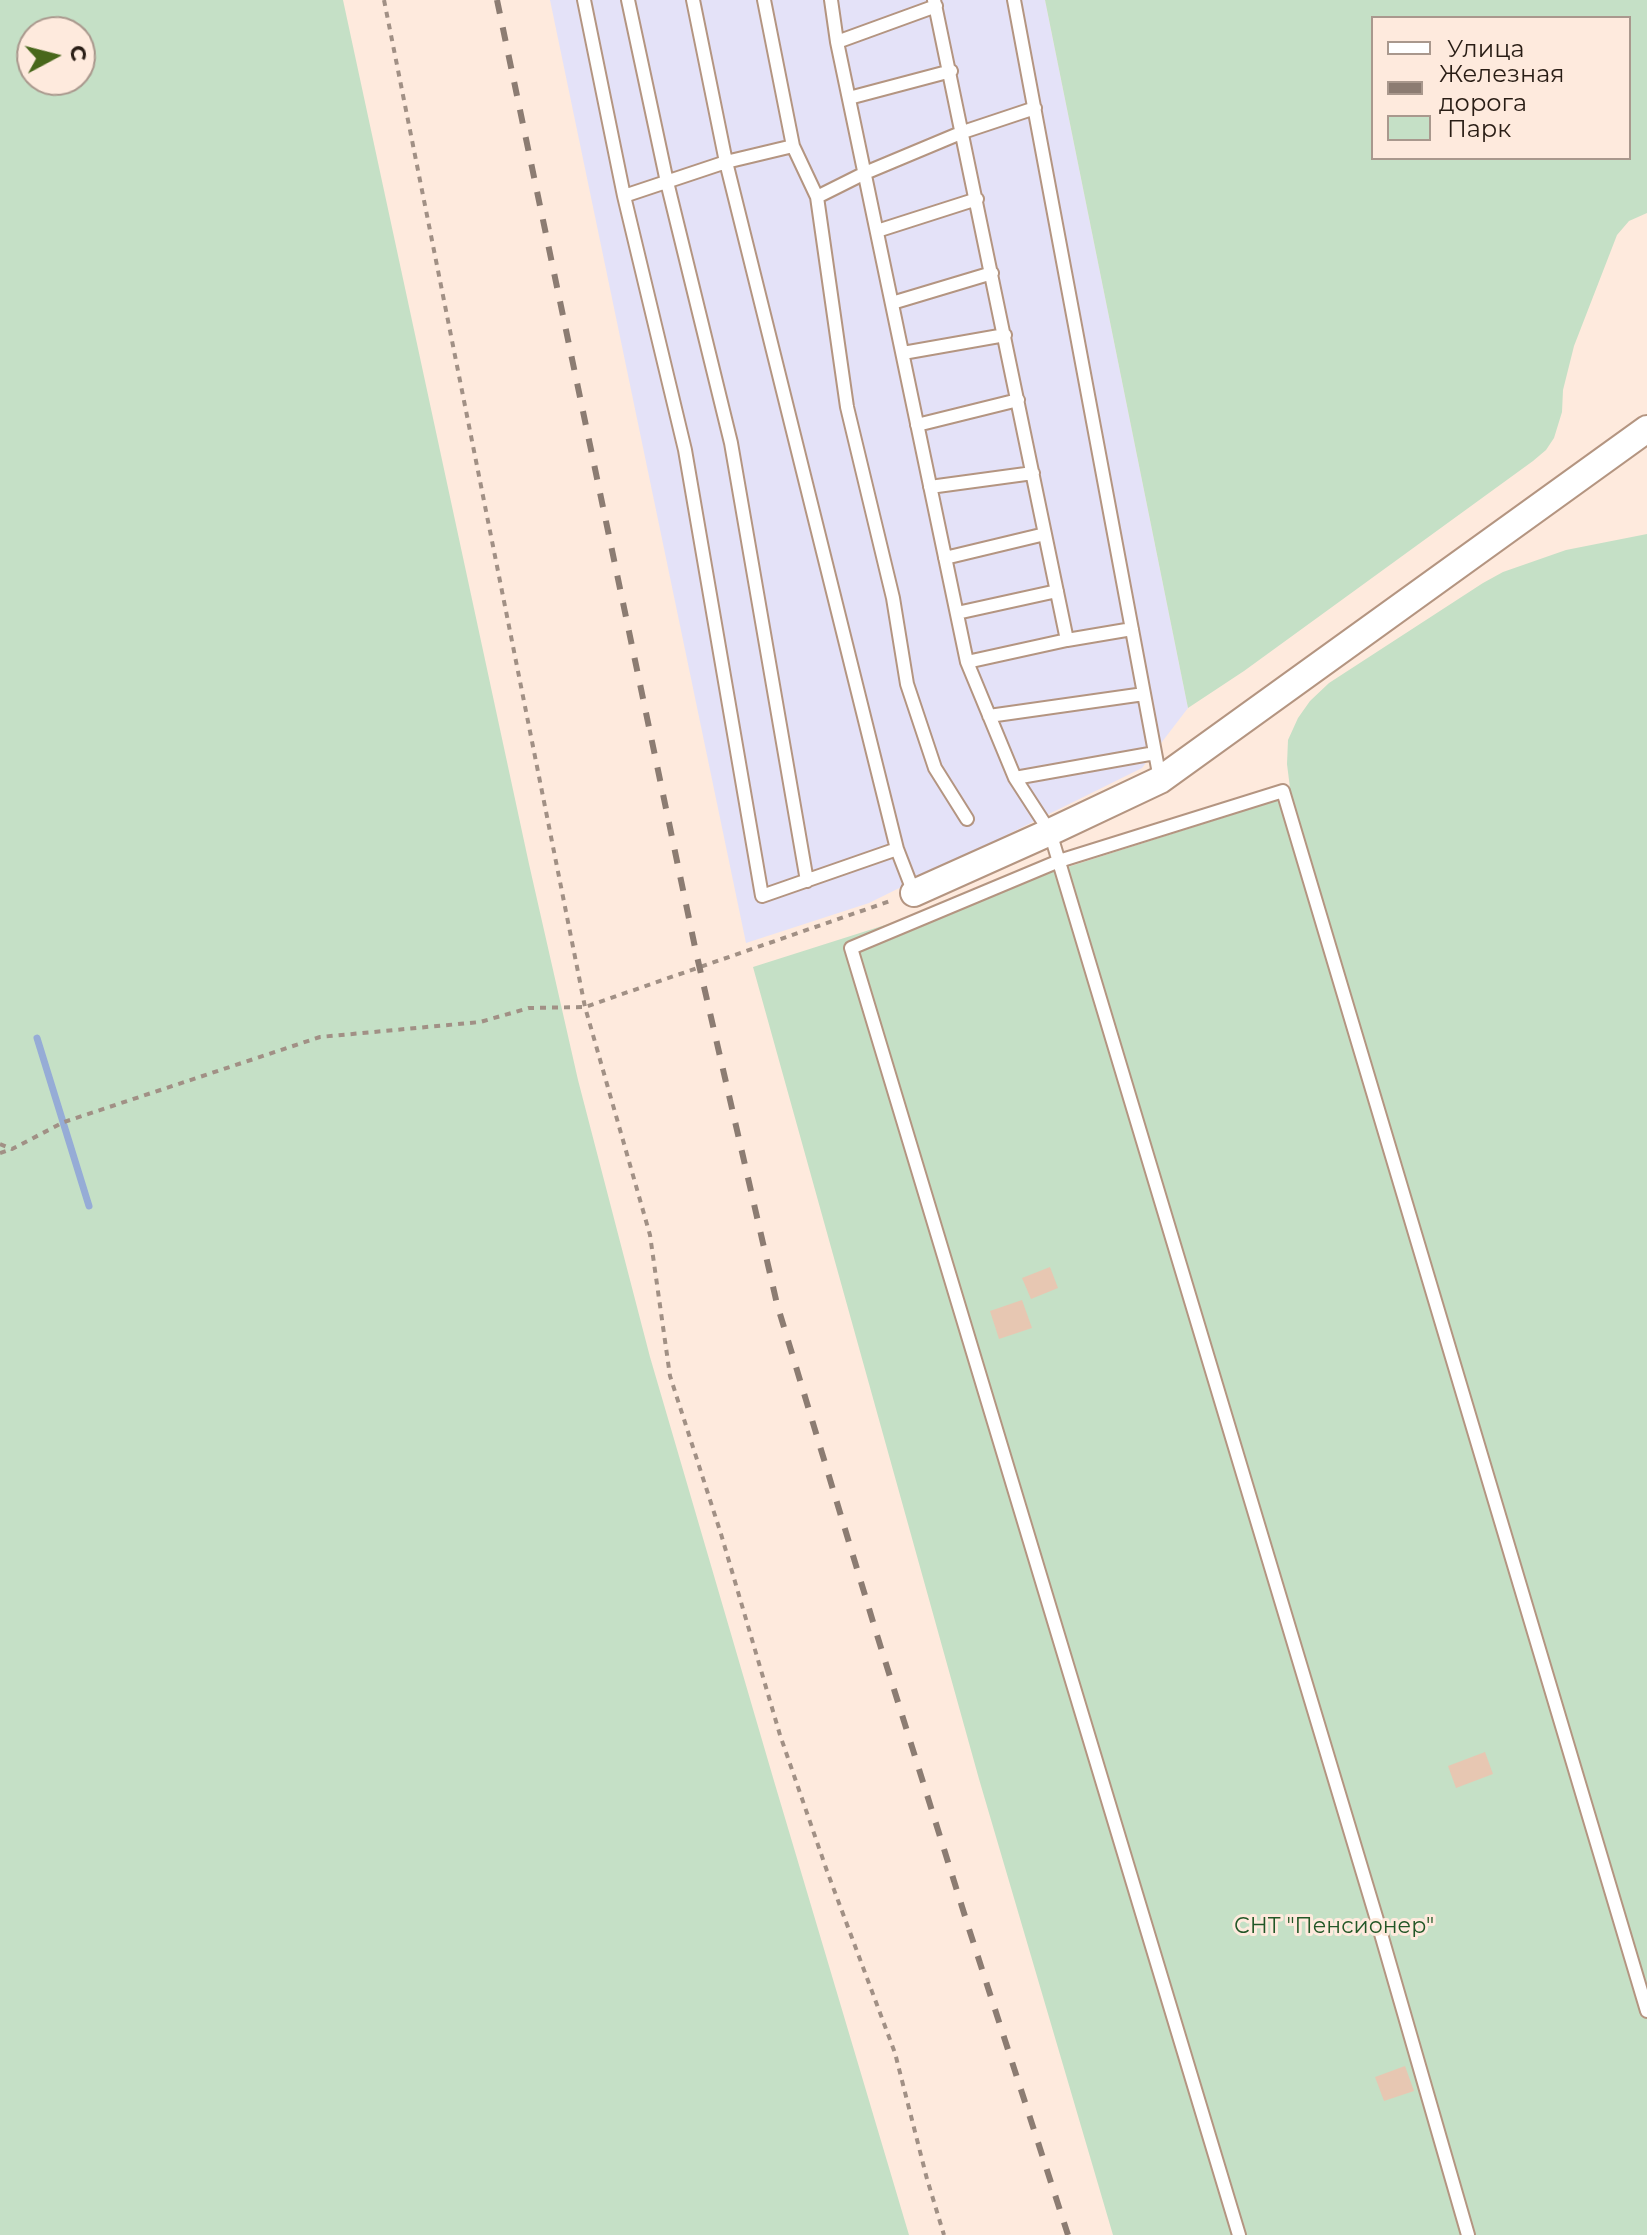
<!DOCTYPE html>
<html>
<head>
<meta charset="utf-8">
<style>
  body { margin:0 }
  #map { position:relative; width:1647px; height:2235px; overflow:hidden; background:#feeadd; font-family:Montserrat,sans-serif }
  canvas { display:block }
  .legend { position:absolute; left:1371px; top:16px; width:260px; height:144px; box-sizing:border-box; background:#feeadd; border:2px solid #a9988d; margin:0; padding:10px 14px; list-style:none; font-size:24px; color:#291d15 }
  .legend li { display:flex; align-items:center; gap:16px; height:40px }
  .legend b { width:40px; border:2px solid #a9988d }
  .north { position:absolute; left:16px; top:16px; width:80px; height:80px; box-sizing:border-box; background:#feeadd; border:2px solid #a9988d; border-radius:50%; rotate:83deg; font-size:22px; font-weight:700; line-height:32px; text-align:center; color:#291d15 }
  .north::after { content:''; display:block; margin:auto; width:28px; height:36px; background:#48671b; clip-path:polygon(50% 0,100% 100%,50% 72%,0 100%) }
</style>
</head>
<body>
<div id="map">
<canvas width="1647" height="2235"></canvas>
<ul class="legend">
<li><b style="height:10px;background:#fff"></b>Улица</li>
<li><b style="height:10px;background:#8c7c72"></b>Железная дорога</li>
<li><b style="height:22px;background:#c5e0c6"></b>Парк</li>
</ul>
<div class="north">С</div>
</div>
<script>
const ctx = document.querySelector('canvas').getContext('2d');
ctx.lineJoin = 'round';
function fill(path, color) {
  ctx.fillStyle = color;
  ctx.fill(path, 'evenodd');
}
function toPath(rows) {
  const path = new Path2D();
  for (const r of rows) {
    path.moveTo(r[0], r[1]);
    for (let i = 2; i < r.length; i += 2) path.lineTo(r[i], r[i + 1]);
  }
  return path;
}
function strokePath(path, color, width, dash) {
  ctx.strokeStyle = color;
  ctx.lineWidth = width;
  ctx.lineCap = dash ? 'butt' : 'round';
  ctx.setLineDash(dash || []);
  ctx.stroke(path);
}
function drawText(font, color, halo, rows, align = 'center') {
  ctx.font = font + ' Montserrat,sans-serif';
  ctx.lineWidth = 6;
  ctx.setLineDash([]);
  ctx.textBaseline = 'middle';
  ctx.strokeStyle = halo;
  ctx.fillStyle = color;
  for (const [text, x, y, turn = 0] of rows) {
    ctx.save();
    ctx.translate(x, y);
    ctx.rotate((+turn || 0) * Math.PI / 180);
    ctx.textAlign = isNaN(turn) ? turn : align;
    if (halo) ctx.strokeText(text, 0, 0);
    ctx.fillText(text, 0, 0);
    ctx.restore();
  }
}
const industrial = toPath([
  [550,0,1045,0,1188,708,1142,768,869,903,746,943]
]);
const green = toPath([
  [0,0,343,0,529,864,578,1080,650,1357,774,1781,909,2235,0,2235],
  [32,32,80,32,80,80,32,80],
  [1045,0,1647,0,1647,213,1629,221,1617,235,1574,346,1563,390,1562,412,1554,438,1546,450,1533,461,1244,671,1188,708],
  [1629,18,1629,158,1373,158,1373,18],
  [1647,534,1647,2235,1113,2235,979,1779,753,967,1291,796,1287,764,1288,740,1298,718,1310,701,1329,683,1483,583,1503,572,1566,550]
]);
const stream = toPath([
  [37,1038,89,1206]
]);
const building = toPath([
  [1050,1267,1058,1288,1031,1299,1022,1278],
  [1022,1300,1032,1328,999,1339,990,1311],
  [1485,1752,1493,1774,1456,1788,1448,1766],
  [1405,2066,1414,2091,1384,2101,1375,2077]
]);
const path = toPath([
  [384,0,585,1007,650,1235,670,1376,721,1534,780,1735,827,1871,895,2053,927,2179,944,2235],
  [0,1144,12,1149,64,1122,320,1037,480,1022,529,1008,585,1007,893,900],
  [0,1153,9,1150]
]);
const service = toPath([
  [584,0,624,196,685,450,762,896,897,849],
  [628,0,667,182,731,443,807,881],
  [693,0,726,162,897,849,914,893],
  [764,0,793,146,817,197,847,407,893,598,907,684,935,768,967,819],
  [831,0,837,42,967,662,1015,778,1050,832,1377,1920,1468,2235],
  [934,0,1067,640],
  [1014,0,1160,779],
  [837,42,936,6],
  [849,98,951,71],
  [624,196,726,162,793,146],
  [817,197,865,173,963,132,1035,108],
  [877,231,977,199],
  [892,303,992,273],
  [903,353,1005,335],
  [917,425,1018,400],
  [930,487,1033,473],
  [945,558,1045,534],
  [957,613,1057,591],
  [967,662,1067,640,1132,629],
  [989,716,1144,694],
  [1015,778,1155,753],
  [1239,2235,851,948,1059,861,1283,791,1647,2011]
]);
const minor = toPath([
  [914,893,1050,832,1160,780,1647,429]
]);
const rail = toPath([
  [497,0,696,952,777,1304,877,1635,969,1929,1068,2235]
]);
const parkNames = [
  ["СНТ \"Пенсионер\"",1334,1927]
];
fill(industrial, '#e4e2f8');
fill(green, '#c5e0c6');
strokePath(stream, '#96acd6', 7);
fill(building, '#e7c7b2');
strokePath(service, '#b49581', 16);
strokePath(minor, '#b49581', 30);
strokePath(path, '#a19085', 4, [6, 6]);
strokePath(service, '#fff', 12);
strokePath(minor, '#fff', 26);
strokePath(rail, '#8c7c72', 6, [14, 14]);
drawText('22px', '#225727', '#feeadd', parkNames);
</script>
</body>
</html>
